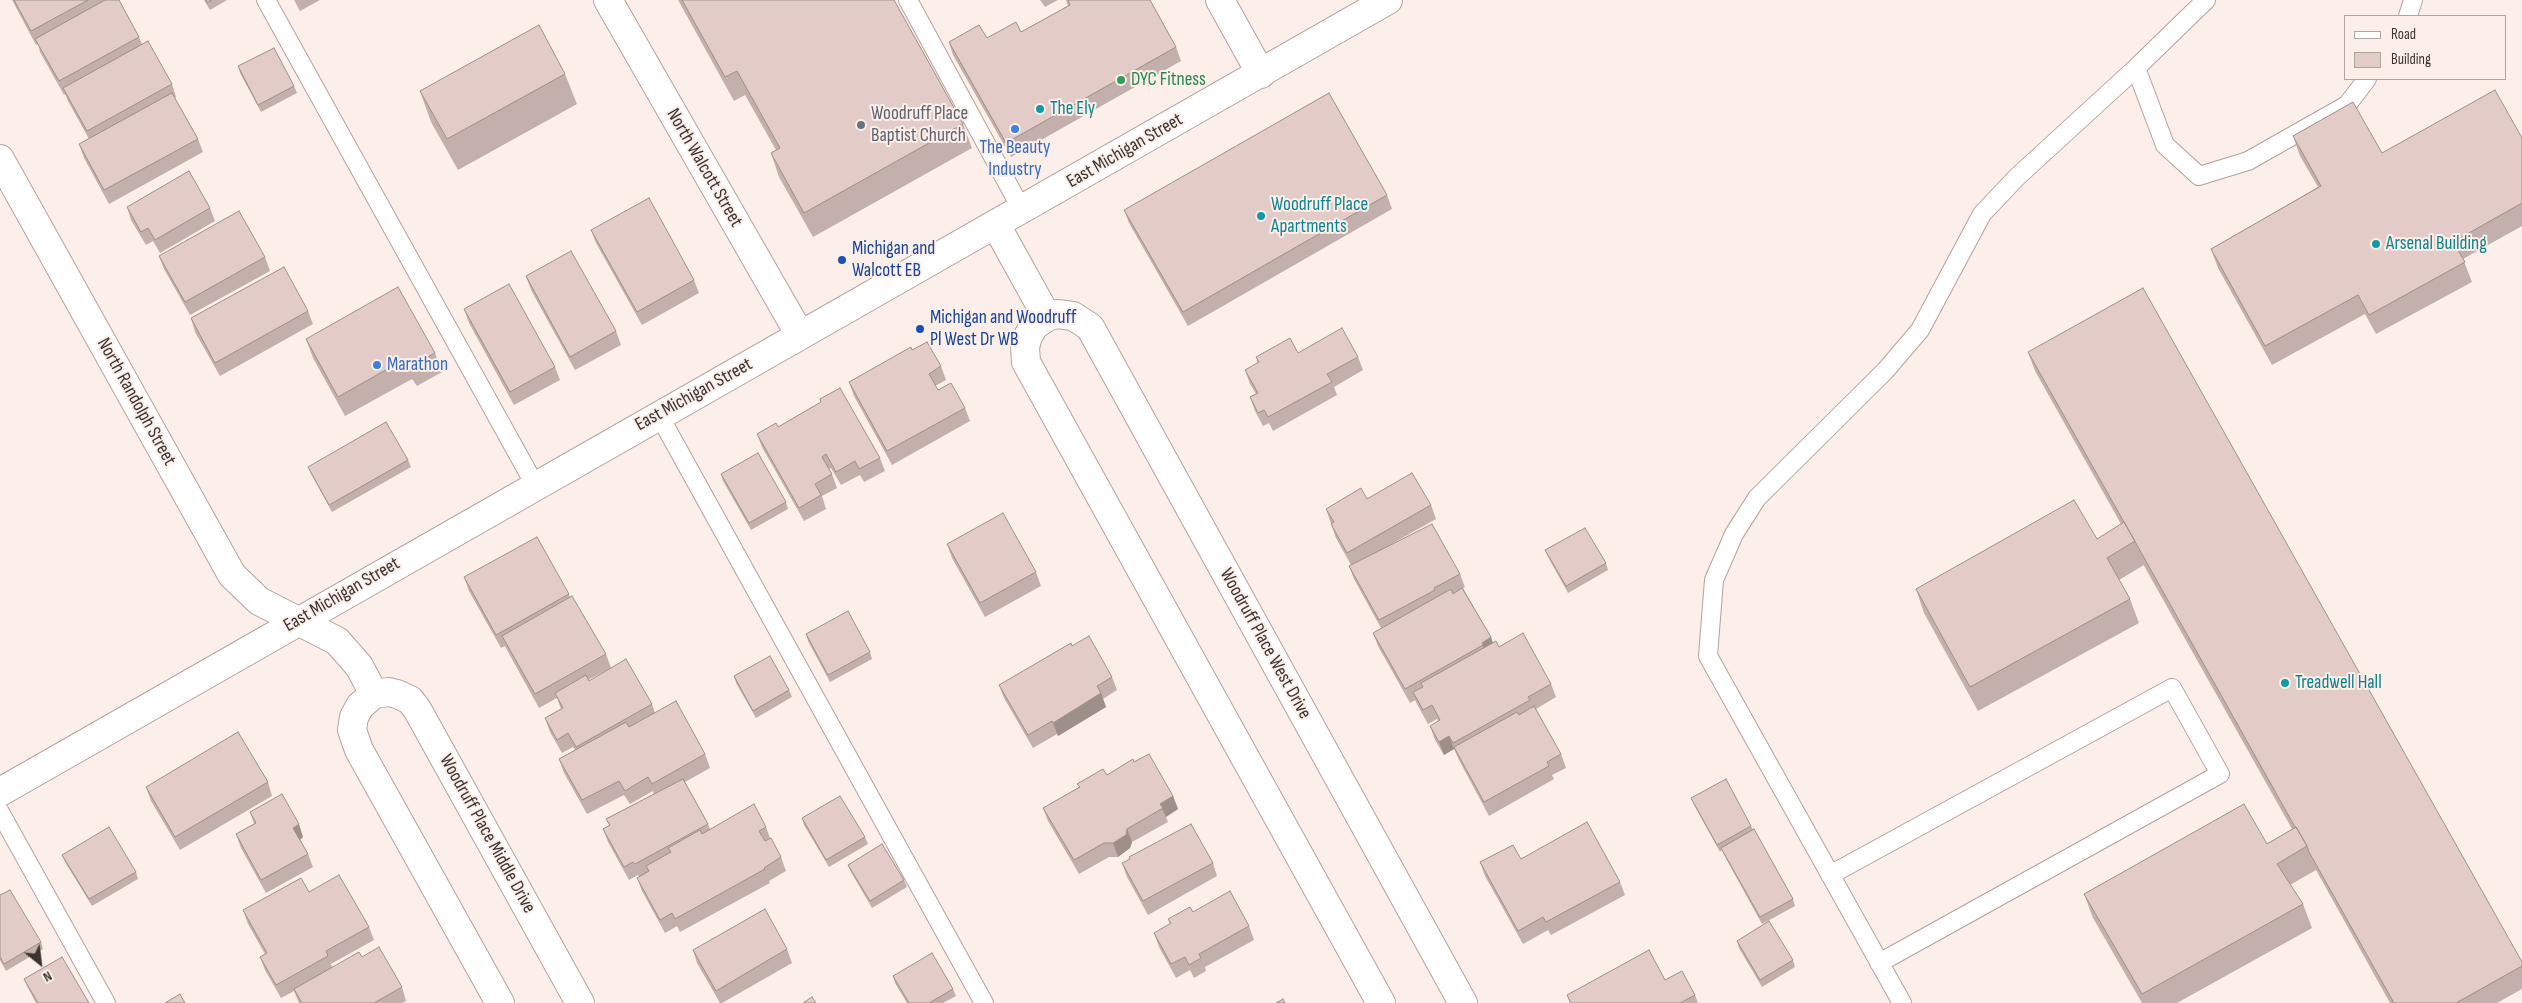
<!DOCTYPE html>
<html>
<head>
<meta charset="utf-8">
<style>
  body { margin:0 }
  #map { position:relative; width:2522px; height:1003px; overflow:hidden; background:#fcefea; font-family:"Sofia Sans Condensed",sans-serif }
  canvas { display:block }
  .legend { position:absolute; left:2344px; top:15px; width:162px; height:65px; box-sizing:border-box; background:#fcefea; border:1px solid #afa4a0; margin:0; padding:6px 9px; list-style:none; font-size:15px; color:#3b3330 }
  .legend li { display:flex; align-items:center; gap:10px; height:25px }
  .legend b { width:25px; border:1px solid #afa4a0 }
  .north { position:absolute; left:15px; top:938px; width:50px; height:50px; -webkit-text-stroke:4px #fcefea; paint-order:stroke; rotate:151deg; font-size:14px; font-weight:700; line-height:20px; text-align:center; color:#3b3330 }
  .north::after { content:''; display:block; margin:auto; width:18px; height:22px; background:#3b3330; clip-path:polygon(50% 0,100% 100%,50% 72%,0 100%) }
</style>
</head>
<body>
<div id="map">
<canvas width="2522" height="1003"></canvas>
<ul class="legend">
<li><b style="height:6px;background:#fff"></b>Road</li>
<li><b style="height:14px;background:#e3ccc7"></b>Building</li>
</ul>
<div class="north">N</div>
</div>
<script>
const ctx = document.querySelector('canvas').getContext('2d');
ctx.lineJoin = 'round';
function toPath(rows) {
  const path = new Path2D();
  for (const r of rows) {
    path.moveTo(r[0], r[1]);
    for (let i = 2; i < r.length; i += 2) path.lineTo(r[i], r[i + 1]);
  }
  return path;
}
function strokePath(path, color, width, dash) {
  ctx.strokeStyle = color;
  ctx.lineWidth = width;
  ctx.lineCap = dash ? 'butt' : 'round';
  ctx.setLineDash(dash || []);
  ctx.stroke(path);
}
function fill(path, color) {
  ctx.fillStyle = color;
  ctx.fill(path, 'evenodd');
}
function drawText(font, color, halo, rows, align = 'center') {
  ctx.font = font + ' "Sofia Sans Condensed",sans-serif';
  ctx.lineWidth = 4;
  ctx.setLineDash([]);
  ctx.textBaseline = 'middle';
  ctx.strokeStyle = halo;
  ctx.fillStyle = color;
  for (const [text, x, y, turn = 0] of rows) {
    ctx.save();
    ctx.translate(x, y);
    ctx.rotate((+turn || 0) * Math.PI / 180);
    ctx.textAlign = isNaN(turn) ? turn : align;
    if (halo) ctx.strokeText(text, 0, 0);
    ctx.fillText(text, 0, 0);
    ctx.restore();
  }
}
const service = toPath([
  [266,0,535,485],
  [908,0,1022,210],
  [2408,16,2413,0],
  [2136,68,2165,145,2199,176,2248,161,2347,105,2367,79],
  [659,415,984,1003],
  [0,812,106,1003],
  [1830,875,2172,688,2220,774,1879,963],
  [1902,1003,1708,656,1714,580,1734,534,1757,498,1885,371,1920,330,1982,214,2017,177,2136,68,2206,0]
]);
const minor = toPath([
  [608,0,800,335],
  [0,159,232,575,259,601,337,641,359,666,374,694],
  [996,225,1047,317],
  [500,1003,359,750,352,730,354,717,360,706,374,694,389,692,397,694,410,700,417,709,580,1003],
  [1381,1003,1026,362,1025,347,1028,336,1035,325,1047,317,1057,314,1073,316,1090,327,1463,1003]
]);
const tertiary = toPath([
  [1220,0,1261,74]
]);
const secondary = toPath([
  [0,792,1388,0]
]);
const wall = toPath([
  [12,0,119,0,139,37,142,44,172,84,176,97,175,98,198,139,203,152,109,204,84,158,79,144,89,139,68,101,65,94,64,95,40,52,38,44,36,45],
  [204,0,227,0,210,10],
  [294,0,320,0,300,11],
  [678,0,894,0,963,124,972,148,813,237,779,177,771,153,776,150,745,95,734,101],
  [1040,0,1058,0,1045,7],
  [1066,0,1150,0,1176,47,1181,61,1011,157,953,55,949,42,987,38,1021,32,1068,6],
  [238,66,294,86,297,93,261,112,240,73],
  [565,74,577,104,458,170,431,122,420,91],
  [2293,136,2382,153,2522,138,2522,226,2463,259,2472,282,2376,334,2365,314,2272,365,2218,268,2211,249,2318,187,2300,156],
  [1387,195,1392,209,1188,326,1129,223,1124,210],
  [127,207,210,208,215,221,160,253,153,241,146,245,131,220],
  [591,230,694,280,699,293,642,325,596,243],
  [159,256,265,257,270,271,190,315,164,269],
  [526,276,616,331,621,345,575,370,531,290],
  [464,309,555,367,560,380,514,405,469,323],
  [308,311,313,324,220,376,195,332,191,318],
  [306,339,435,353,442,372,417,386,412,379,345,416,313,358],
  [912,350,941,366,946,380,935,386,938,390,965,408,970,421,892,465,854,396,849,382],
  [2028,352,2522,962,2522,989,2497,1003,2390,1003,2316,870,2290,885,2303,904,2312,928,2177,1003,2142,1003,2093,918,2084,894,2267,844,2292,829,2143,564,2144,565,2119,580,2130,599,2139,623,1978,711,1924,613,1916,589,2097,539,2121,524,2035,371],
  [1298,353,1358,357,1363,370,1334,387,1337,395,1273,431,1269,423,1263,426,1255,411,1250,397,1256,394,1250,384,1245,370,1258,363,1256,357],
  [820,399,880,458,885,471,864,482,860,475,841,485,831,468,829,469,832,474,837,488,822,496,826,509,804,521,762,447,757,434,778,427,821,402],
  [408,460,411,467,332,512,311,474,308,467],
  [721,474,786,502,788,509,751,530,723,481],
  [1367,499,1431,505,1436,519,1386,547,1460,574,1465,587,1463,588,1491,637,1493,643,1499,647,1551,684,1556,697,1536,709,1561,754,1566,768,1552,775,1554,779,1489,816,1459,760,1454,749,1444,755,1435,740,1430,726,1438,721,1437,719,1428,724,1418,706,1415,700,1410,703,1378,646,1373,633,1381,628,1354,579,1349,566,1351,565,1336,538,1326,509],
  [947,544,1036,572,1041,586,985,617,952,558],
  [1545,550,1606,563,1608,570,1568,593,1548,557],
  [464,577,569,594,570,598,606,654,611,668,588,680,652,704,655,713,705,754,710,768,685,782,708,824,710,829,766,827,770,838,781,857,786,871,769,881,770,883,680,932,677,926,665,933,642,891,637,878,639,877,638,875,629,880,608,842,603,829,609,825,606,819,654,794,653,791,630,804,624,795,587,814,564,773,559,759,575,750,573,747,562,753,550,732,545,718,561,709,557,698,539,708,507,650,505,646,501,648,469,591],
  [806,634,870,652,872,659,830,682,808,641],
  [1072,646,1112,677,1117,690,1103,699,1106,707,1058,736,1057,734,1033,748,1004,698,999,685],
  [734,676,789,690,792,697,756,718,736,683],
  [1134,762,1173,796,1178,809,1166,817,1168,822,1132,842,1130,848,1118,857,1109,857,1079,874,1048,821,1043,808,1079,787,1077,784,1107,775],
  [268,782,272,796,180,850,151,801,146,787],
  [1691,798,1751,826,1753,830,1793,899,1795,906,1762,924,1724,855,1722,850,1720,852,1694,805],
  [250,812,303,837,300,840,308,854,313,867,266,893,241,848,236,834,254,824],
  [802,818,865,837,868,844,829,867,804,825],
  [62,855,136,872,138,879,92,906,65,862],
  [1521,859,1620,882,1625,895,1551,935,1548,930,1523,944,1485,876,1480,862],
  [1122,863,1213,863,1217,876,1148,915,1127,877],
  [848,865,904,880,907,887,872,908,851,872],
  [309,892,369,927,374,940,331,964,332,967,362,957,402,987,406,1001,402,1003,299,1003,294,991,281,998,265,970,260,957,265,954,248,924,243,910],
  [0,895,41,942,43,949,6,971,0,960],
  [1193,912,1249,926,1254,940,1205,967,1206,971,1194,978,1190,970,1176,978,1159,947,1154,933,1170,924,1168,919],
  [1737,941,1793,960,1795,967,1762,987,1739,948],
  [787,949,792,963,722,1003,720,1003,697,963,693,950],
  [893,976,953,989,956,996,943,1003,907,1003,895,983],
  [24,979,89,1003,36,1003,27,986],
  [1665,980,1695,995,1698,1003,1570,1003,1567,995]
]);
const shadedWall = toPath([
  [1491,637,1495,651,1487,656,1482,643],
  [1101,693,1106,707,1058,736,1053,723],
  [1449,736,1454,749,1444,755,1439,742],
  [1173,796,1178,809,1166,817,1160,804],
  [299,824,303,837,298,841,293,828],
  [1127,829,1132,842,1130,848,1118,857,1113,843]
]);
const building = toPath([
  [14,0,88,0,31,31,14,0],
  [105,0,119,0,139,37,59,81,35,39,105,0],
  [206,0,212,0,207,3,206,0],
  [682,0,894,0,963,124,804,213,771,153,780,148,737,71,725,77,682,0],
  [1068,0,1150,0,1176,47,1006,143,949,42,979,25,987,38,1016,22,1021,32,1070,5,1068,0],
  [539,25,565,74,447,139,420,91,539,25],
  [148,41,172,84,87,131,63,88,148,41],
  [274,48,294,86,258,105,238,66,274,48],
  [2495,90,2522,138,2522,203,2453,242,2465,262,2369,315,2358,295,2265,346,2211,249,2321,186,2293,136,2353,102,2382,153,2495,90],
  [172,93,198,139,104,190,79,144,172,93],
  [1329,93,1387,195,1183,312,1124,210,1329,93],
  [189,171,210,208,155,240,148,228,141,232,127,207,189,171],
  [649,198,694,280,637,312,591,230,649,198],
  [239,211,265,257,185,302,159,256,239,211],
  [571,251,616,331,570,357,526,276,571,251],
  [284,267,308,311,215,363,191,318,284,267],
  [509,284,555,367,510,392,464,309,509,284],
  [398,287,435,353,410,367,405,359,338,397,306,339,398,287],
  [2143,288,2522,962,2522,966,2456,1003,2394,1003,2309,852,2307,846,2296,827,2295,827,2124,522,2028,352,2143,288],
  [1342,328,1358,357,1327,374,1332,382,1268,417,1264,410,1258,413,1250,397,1258,393,1245,370,1259,362,1256,357,1290,338,1298,353,1342,328],
  [927,342,941,366,929,374,938,390,951,383,965,408,887,451,849,382,911,347,912,350,927,342],
  [840,388,880,458,859,469,855,461,836,472,826,454,822,457,832,474,815,484,821,495,799,508,757,434,776,423,778,427,821,402,820,399,840,388],
  [386,422,408,460,329,505,308,467,386,422],
  [758,453,786,502,749,523,721,474,758,453],
  [1412,473,1431,505,1347,553,1331,524,1334,522,1326,509,1361,488,1367,499,1412,473],
  [2074,500,2097,539,2124,522,2135,541,2107,558,2130,599,1970,687,1916,589,2074,500],
  [1003,513,1036,572,980,603,947,544,1003,513],
  [1432,524,1460,574,1434,588,1435,590,1379,620,1349,566,1432,524],
  [1585,528,1606,563,1566,586,1545,550,1585,528],
  [537,537,569,594,496,635,464,577,537,537],
  [1462,588,1491,637,1482,643,1483,645,1405,689,1373,633,1451,589,1453,594,1462,588],
  [572,596,606,654,535,694,502,636,572,596],
  [848,611,870,652,828,675,806,634,848,611],
  [1523,633,1551,684,1528,697,1530,700,1453,743,1449,736,1439,742,1430,726,1440,720,1432,705,1423,710,1413,692,1423,687,1421,683,1496,641,1499,647,1523,633],
  [1089,636,1112,677,1097,686,1101,693,1053,723,1052,721,1028,735,999,685,1071,643,1072,646,1089,636],
  [770,656,789,690,753,711,734,676,770,656],
  [626,659,652,704,576,747,568,733,557,740,545,718,563,708,555,693,586,675,589,681,626,659],
  [676,701,705,754,652,784,648,777,625,791,619,781,582,800,559,759,626,722,629,727,676,701],
  [1534,706,1561,754,1547,762,1549,766,1484,802,1454,747,1517,712,1519,715,1534,706],
  [238,732,268,782,175,837,146,787,238,732],
  [1149,754,1173,796,1160,804,1163,808,1127,829,1126,835,1113,843,1104,843,1074,860,1043,808,1080,787,1077,784,1103,769,1107,775,1133,759,1134,762,1149,754],
  [683,779,708,824,635,864,633,862,624,867,603,829,610,825,606,819,683,779],
  [1726,779,1751,826,1717,845,1691,798,1726,779],
  [282,794,299,824,293,828,308,854,261,880,236,834,256,823,250,812,282,794],
  [840,796,865,837,826,860,802,818,840,796],
  [754,804,766,827,759,831,765,841,771,838,781,857,764,868,765,869,675,919,672,913,660,920,637,878,649,871,646,866,671,852,668,848,700,830,702,834,754,804],
  [2244,804,2267,844,2296,827,2307,846,2277,864,2303,904,2142,994,2084,894,2244,804],
  [1587,822,1620,882,1546,922,1543,917,1518,931,1480,862,1513,845,1521,859,1587,822],
  [1191,824,1213,863,1143,901,1122,863,1130,859,1129,857,1191,824],
  [109,827,136,872,89,899,62,855,109,827],
  [1754,829,1793,899,1760,917,1721,848,1754,829],
  [882,844,904,880,870,901,848,865,882,844],
  [339,875,369,927,326,951,328,956,276,985,260,957,267,953,243,910,301,878,309,892,339,875],
  [10,890,41,942,4,964,0,957,0,895,10,890],
  [1230,891,1249,926,1199,954,1201,958,1189,965,1185,957,1171,964,1154,933,1171,923,1168,919,1190,907,1193,912,1230,891],
  [765,909,787,949,716,991,693,950,765,909],
  [1769,921,1793,960,1760,980,1737,941,1769,921],
  [379,947,402,987,374,1003,302,1003,294,989,359,952,362,957,379,947],
  [1649,950,1665,980,1682,971,1695,995,1680,1003,1571,1003,1567,995,1649,950],
  [932,953,953,989,929,1003,909,1003,893,976,932,953],
  [62,957,89,1003,38,1003,24,979,62,957],
  [180,994,185,1003,165,1003,180,994],
  [812,997,816,1003,803,1003,812,997],
  [1283,999,1285,1003,1276,1003,1283,999]
]);
const markers = [
  [1121,80,5,"#2e9e5b"],
  [1040,109,5,"#0f9aa8"],
  [861,125,5,"#6b7280"],
  [1015,129,5,"#3f7fe0"],
  [1261,216,5,"#0f9aa8"],
  [2376,244,5,"#0f9aa8"],
  [842,260,5,"#1a4fb4"],
  [920,329,5,"#1a4fb4"],
  [377,365,5,"#3f7fe0"],
  [2285,683,5,"#0f9aa8"]
];
const leisureNames = [
  ["DYC Fitness",1131,80]
];
const cultureNames = [
  ["The Ely",1050,109],
  ["Woodruff Place",1271,205],
  ["Apartments",1271,227],
  ["Arsenal Building",2386,244],
  ["Treadwell Hall",2295,683]
];
const worshipNames = [
  ["Woodruff Place",871,114],
  ["Baptist Church",871,136]
];
const shopNames = [
  ["The Beauty",1015,148],
  ["Industry",1015,170],
  ["Marathon",387,365,"left"]
];
const streetNames = [
  ["East Michigan Street",1125,151,-30],
  ["North Walcott Street",704,168,60],
  ["East Michigan Street",694,395,-29],
  ["North Randolph Street",136,402,61],
  ["East Michigan Street",342,595,-30],
  ["Woodruff Place West Drive",1265,644,61],
  ["Woodruff Place Middle Drive",487,834,61]
];
const transitNames = [
  ["Michigan and",852,249],
  ["Walcott EB",852,271],
  ["Michigan and Woodruff",930,318],
  ["Pl West Dr WB",930,340]
];
strokePath(service, '#b5a199', 20);
strokePath(minor, '#b5a199', 30);
strokePath(tertiary, '#b5a199', 30);
strokePath(secondary, '#b5a199', 30);
strokePath(service, '#fff', 18);
strokePath(minor, '#fff', 28);
strokePath(tertiary, '#fff', 28);
strokePath(secondary, '#fff', 28);
fill(wall, '#c3afab');
fill(shadedWall, '#9f8f8b');
fill(building, '#e3ccc7');
strokePath(building, '#9f8f8b', 1);
for (const [x, y, r, color] of markers) {
  const dot = new Path2D();
  dot.arc(x, y, r, 0, 2 * Math.PI);
  ctx.fillStyle = color;
  ctx.fill(dot);
  strokePath(dot, '#fcefea', 2);
}
drawText('19px', '#27864d', '#fcefea', leisureNames, 'left');
drawText('19px', '#0d838f', '#fcefea', cultureNames, 'left');
drawText('19px', '#5b616d', '#fcefea', worshipNames, 'left');
drawText('19px', '#366cbe', '#fcefea', shopNames);
drawText('19px', '#3b3330', '#fcefea', streetNames);
drawText('19px', '#164399', '#fcefea', transitNames, 'left');
</script>
</body>
</html>
